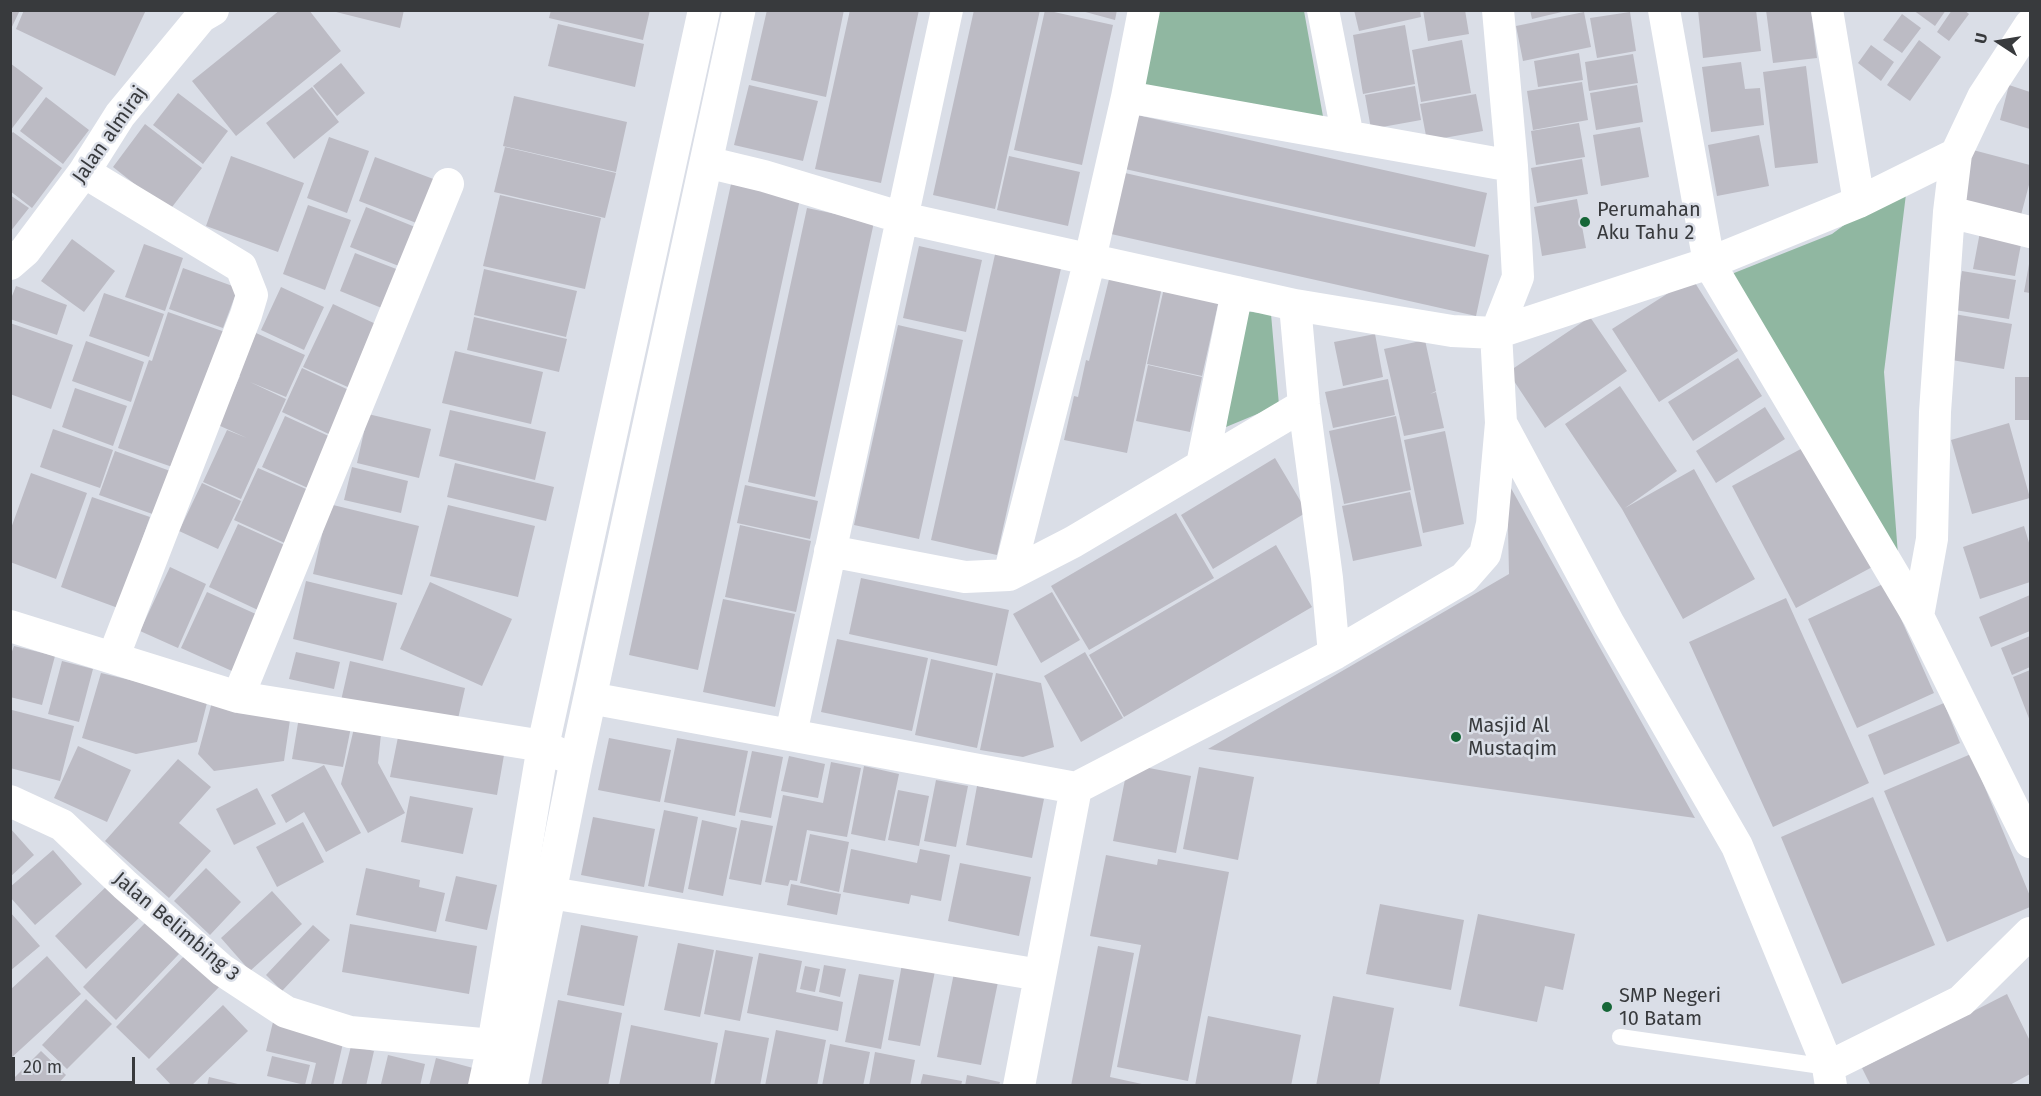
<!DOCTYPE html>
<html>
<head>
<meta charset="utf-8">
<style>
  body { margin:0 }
  #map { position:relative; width:2041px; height:1096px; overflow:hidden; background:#dadee7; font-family:"Fira Sans",sans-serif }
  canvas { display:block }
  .frame { position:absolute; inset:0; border:12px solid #383a3d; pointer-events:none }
  .north { position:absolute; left:1969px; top:12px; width:60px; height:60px; -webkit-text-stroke:4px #dadee7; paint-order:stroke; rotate:282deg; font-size:16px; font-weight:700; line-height:24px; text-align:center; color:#383a3d }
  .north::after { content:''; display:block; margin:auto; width:21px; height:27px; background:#383a3d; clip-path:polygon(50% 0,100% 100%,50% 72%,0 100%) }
  .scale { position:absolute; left:12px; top:1057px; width:123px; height:27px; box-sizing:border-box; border:3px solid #383a3d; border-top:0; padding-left:8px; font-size:18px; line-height:21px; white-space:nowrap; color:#383a3d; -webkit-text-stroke:4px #dadee7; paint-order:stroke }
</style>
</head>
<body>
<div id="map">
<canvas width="2041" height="1096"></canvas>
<div class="frame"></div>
<div class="north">U</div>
<div class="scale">20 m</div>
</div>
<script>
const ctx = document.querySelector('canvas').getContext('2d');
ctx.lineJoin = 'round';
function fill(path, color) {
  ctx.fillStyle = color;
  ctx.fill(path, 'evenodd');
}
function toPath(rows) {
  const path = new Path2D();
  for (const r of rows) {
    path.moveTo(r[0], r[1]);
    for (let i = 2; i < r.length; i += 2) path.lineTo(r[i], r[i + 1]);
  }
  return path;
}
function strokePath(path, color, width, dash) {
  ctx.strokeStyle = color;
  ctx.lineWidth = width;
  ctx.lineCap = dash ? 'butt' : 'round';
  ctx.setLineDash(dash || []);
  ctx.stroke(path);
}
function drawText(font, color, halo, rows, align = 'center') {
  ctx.font = font + ' "Fira Sans",sans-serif';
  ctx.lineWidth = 5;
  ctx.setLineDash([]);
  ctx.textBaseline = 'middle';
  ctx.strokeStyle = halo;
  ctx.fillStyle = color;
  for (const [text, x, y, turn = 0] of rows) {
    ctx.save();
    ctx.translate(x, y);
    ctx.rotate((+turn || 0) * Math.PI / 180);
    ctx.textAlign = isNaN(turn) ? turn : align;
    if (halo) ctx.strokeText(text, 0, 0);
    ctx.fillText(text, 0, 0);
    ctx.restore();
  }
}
const green = toPath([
  [1154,11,1304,11,1324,122,1137,93],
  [1908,178,1884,372,1899,568,1714,281,1832,234],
  [1243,311,1271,314,1279,405,1226,427]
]);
const building = toPath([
  [10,10,20,10,10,31],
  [24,10,146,10,115,76,16,29],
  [280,10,309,10,341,51,236,136,192,81],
  [328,10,404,10,400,28],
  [551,10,650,10,643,40,549,18],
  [767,10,844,10,826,97,751,80],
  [850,10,919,10,881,183,815,169],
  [974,10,1040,10,995,209,933,195],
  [1045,10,1113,25,1082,165,1014,150],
  [1078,10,1117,10,1115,20],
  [1354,10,1420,10,1421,17,1359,31],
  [1423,10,1465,10,1469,34,1428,41],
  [1530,10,1566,10,1566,11,1532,19],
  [1698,10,1756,10,1761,51,1703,58],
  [1766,10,1811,10,1817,58,1773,63],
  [1913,10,1946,10,1935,26],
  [1952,10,1964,10,1969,14,1949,41,1937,32],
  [1584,12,1591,47,1523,61,1516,26],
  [1630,12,1636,51,1597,58,1590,18],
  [1902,14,1921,28,1902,53,1883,40],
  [558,24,644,44,635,87,548,66],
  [1405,25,1415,84,1363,94,1353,35],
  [1462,40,1471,93,1421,102,1412,50],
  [1919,40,1941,57,1910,101,1887,85],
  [1871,45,1894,62,1881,81,1858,63],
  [1579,53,1583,80,1538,87,1534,61],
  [1633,54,1638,83,1589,91,1585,62],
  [1741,62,1745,89,1760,88,1764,125,1711,132,1702,67],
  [10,63,43,88,10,131],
  [341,63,365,93,337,116,313,86],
  [1806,66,1818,163,1775,168,1763,72],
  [1582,82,1588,120,1533,130,1527,91],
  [749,85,818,101,803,161,734,145],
  [1637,85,1643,122,1596,130,1590,93],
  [2009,85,2030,92,2030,129,2000,120],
  [1415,86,1421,120,1371,129,1365,95],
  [312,87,339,122,294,159,266,123],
  [178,93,228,131,203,164,153,125],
  [1476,94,1483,131,1427,141,1420,104],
  [514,96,627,122,616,172,503,146],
  [46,97,89,130,63,164,20,131],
  [1137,115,1487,193,1475,247,1125,169],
  [1579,123,1585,157,1536,165,1531,131],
  [145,124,202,168,169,211,113,167],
  [1640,127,1649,177,1601,186,1593,135],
  [13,132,62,168,32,208,10,191,10,135],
  [1759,135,1769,186,1717,196,1708,145],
  [329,137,369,151,347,213,307,198],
  [505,147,616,173,605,218,494,192],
  [1973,150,2030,165,2030,181,2021,215,1961,199],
  [231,156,304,183,278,252,206,226],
  [1009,156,1080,172,1068,226,997,210],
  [375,157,436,180,419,224,359,201],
  [1582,159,1588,194,1537,203,1531,168],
  [1125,173,1489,255,1476,316,1111,234],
  [731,184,800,199,698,670,629,655],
  [10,195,29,208,10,232],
  [500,195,601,218,585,289,483,266],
  [1577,199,1586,248,1542,256,1534,207],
  [308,205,351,220,325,290,283,274],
  [366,207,420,229,404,268,350,247],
  [807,208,874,222,815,497,748,482],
  [1980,232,2022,239,2015,276,1973,269],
  [72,239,115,271,84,312,41,281],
  [144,244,183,258,165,311,125,297],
  [919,246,982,260,966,332,903,318],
  [996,250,1062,264,997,555,931,540],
  [355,253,404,272,389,311,340,291],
  [2029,264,2030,264,2030,293,2024,292],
  [183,268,238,288,223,328,169,309],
  [484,269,577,291,566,337,474,315],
  [1962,271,2016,280,2009,319,1955,310],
  [1110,275,1162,287,1127,453,1064,440,1074,396,1078,397,1086,360,1089,361],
  [1692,278,1738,351,1659,402,1612,329],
  [16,286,67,305,57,335,10,319,10,301],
  [281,287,324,307,304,350,261,330],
  [1164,288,1219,300,1202,376,1147,364],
  [104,293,164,314,149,357,89,336],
  [333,304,378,325,350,388,303,367],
  [168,312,225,332,178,469,118,448,149,360,152,361],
  [1954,314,2012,324,2004,369,1946,359],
  [474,317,567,339,559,372,467,350],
  [1590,317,1627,371,1545,428,1508,372],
  [10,323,73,345,51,409,10,394],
  [898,325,963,340,919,539,854,525],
  [256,333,305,355,286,397,250,382,286,399,241,499,203,482,227,430,247,438,218,425,240,376,237,375],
  [1375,334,1383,377,1343,386,1334,342],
  [1425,340,1436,391,1430,394,1436,392,1444,428,1404,436,1384,349],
  [86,341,144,362,131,402,72,381],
  [455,351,543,372,531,424,442,403],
  [1738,358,1762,396,1693,441,1668,402],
  [1148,365,1202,377,1190,432,1136,421],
  [302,368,353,392,333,436,282,412],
  [2015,377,2030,377,2030,420,2015,420],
  [1388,379,1395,415,1333,428,1325,392],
  [1620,386,1677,471,1625,508,1694,469,1755,579,1683,619,1622,509,1565,424],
  [75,388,127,406,113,446,62,427],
  [1765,407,1785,439,1716,483,1696,451],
  [450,410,546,432,535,480,439,456],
  [368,414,431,429,419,478,357,463],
  [285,416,333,438,310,489,262,467],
  [1396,416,1411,490,1344,504,1329,431],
  [2009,423,2030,498,1972,514,1951,440],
  [53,429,113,450,100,488,40,467],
  [1445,431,1464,524,1423,533,1404,440],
  [1812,443,1876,565,1796,608,1732,486],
  [115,451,173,472,158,516,99,495],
  [1275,458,1307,512,1213,569,1181,515],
  [455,463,554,487,546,521,447,497],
  [352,467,408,481,401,513,344,500],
  [258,468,313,492,289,545,234,520],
  [31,473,87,493,56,579,10,562,10,531],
  [1507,481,1695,818,1208,749,1509,574],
  [202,483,241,501,218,549,179,531],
  [745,485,818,501,810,539,737,523],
  [1410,492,1422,546,1353,561,1342,506],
  [92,497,150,517,118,608,61,587],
  [329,504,419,526,402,595,313,574],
  [448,505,535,526,518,597,430,576],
  [1176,513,1214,578,1089,650,1051,586],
  [238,524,289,547,260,611,209,587],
  [740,525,811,541,796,612,725,597],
  [2024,526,2030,546,2030,582,1980,599,1963,547],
  [1276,545,1312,607,1124,717,1089,655],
  [170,567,206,584,178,648,140,631],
  [861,578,1009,610,997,666,849,634],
  [306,581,397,603,383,661,293,639],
  [430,582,512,619,482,686,400,649],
  [1885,583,1934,693,1857,728,1808,619],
  [207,592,258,615,232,671,181,648],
  [1052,592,1080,640,1041,663,1013,614],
  [2030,595,2030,631,1991,647,1979,617],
  [1786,598,1869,783,1773,827,1689,642],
  [723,599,795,614,775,707,703,692],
  [2030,636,2030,667,2012,675,2001,648],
  [837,639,928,658,912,731,821,712],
  [14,646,55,656,42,705,10,697,10,657],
  [296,652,340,662,334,689,289,679],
  [1085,652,1123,718,1081,742,1044,676],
  [931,659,993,673,977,748,915,735],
  [62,661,93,669,79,722,48,714],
  [350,661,465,688,455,732,340,705],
  [2030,670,2030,721,2013,677],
  [101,673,208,699,197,742,136,754,82,738],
  [996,673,1041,683,1054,747,1023,757,980,750],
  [212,702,290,720,284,761,214,771,198,754],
  [1944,703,1960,743,1884,775,1868,735],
  [12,710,74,726,60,781,10,768],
  [299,717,351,727,343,767,292,759],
  [354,728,381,734,378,763,405,813,368,833,341,784],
  [398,737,504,755,497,795,390,777],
  [609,738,671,750,660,802,598,790],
  [677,738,748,751,735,816,664,802],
  [78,746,131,770,107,822,54,798],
  [752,751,783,757,771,818,739,812],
  [1971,754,2030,896,2030,907,1947,942,1884,791],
  [789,756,825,764,818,798,781,791],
  [178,759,211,787,179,823,211,851,169,898,105,841],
  [831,762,861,768,847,837,807,830,797,881,790,880,788,886,765,882,783,795,823,803],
  [1128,764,1191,776,1176,853,1113,841],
  [324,765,361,833,326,852,304,812,286,823,271,795],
  [864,766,899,774,885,841,851,834],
  [1199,767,1254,777,1238,860,1183,849],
  [936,780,968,786,956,847,924,841],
  [977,786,1044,799,1032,858,966,845],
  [257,788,276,824,234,845,216,809],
  [898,790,929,796,919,846,888,840],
  [410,796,473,808,463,854,401,842],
  [1873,797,1935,945,1842,984,1781,837],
  [664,810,698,817,683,893,648,886],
  [593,817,655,829,644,887,581,875],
  [702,820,737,828,723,896,688,889],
  [741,820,773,826,761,885,729,879],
  [303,822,324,862,277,887,256,847],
  [10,828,34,855,10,877],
  [810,834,849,842,839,892,800,883],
  [851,849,917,863,920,849,950,855,941,901,911,895,909,904,843,892],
  [53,850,82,884,35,925,10,897,10,887],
  [1106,855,1157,865,1158,859,1229,872,1188,1081,1117,1067,1141,945,1090,936],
  [960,863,1031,877,1019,936,948,921],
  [206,868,241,902,210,935,174,901],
  [366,868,420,880,419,887,445,893,436,932,356,915],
  [456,876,497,885,487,930,445,921],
  [111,882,143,914,86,969,55,936],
  [791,884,841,894,837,915,787,905],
  [272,891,302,924,250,971,221,938],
  [1380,904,1464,920,1451,990,1366,974],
  [10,912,40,946,10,971],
  [1478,914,1575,934,1563,990,1545,986,1537,1022,1459,1006],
  [146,922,179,954,116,1020,83,987],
  [350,924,477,946,469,994,342,972],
  [313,925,330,940,282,991,266,975],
  [581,925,638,936,624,1006,567,995],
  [678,943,714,950,700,1017,664,1010],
  [1098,946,1134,953,1110,1077,1151,1086,1071,1086],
  [716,950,753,957,740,1021,704,1014],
  [188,952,221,985,149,1059,116,1027],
  [759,953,802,961,796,992,843,1002,838,1031,747,1013],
  [47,956,81,994,10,1059,10,990],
  [902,964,935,971,920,1046,888,1040],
  [824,965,846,969,840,997,819,992],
  [805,966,820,969,815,992,800,989],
  [954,973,998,982,981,1065,937,1057],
  [859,974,894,980,881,1049,845,1042],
  [2007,994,2030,1041,2030,1074,2008,1086,1871,1086,1862,1068],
  [1333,996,1394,1008,1379,1086,1316,1086],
  [86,999,112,1024,67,1069,42,1045],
  [558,1000,622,1013,608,1086,541,1086],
  [223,1005,248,1031,191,1086,172,1086,156,1069],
  [1208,1016,1301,1035,1291,1086,1195,1086],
  [273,1022,344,1039,333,1086,311,1084,316,1063,266,1051],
  [631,1025,718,1043,710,1086,619,1086],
  [725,1030,769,1038,760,1086,714,1086],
  [776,1030,826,1040,817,1086,765,1086],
  [830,1044,870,1052,863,1086,822,1086],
  [351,1046,374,1051,366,1086,341,1086],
  [41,1051,66,1075,56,1086,10,1086,10,1082],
  [875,1052,915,1060,910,1086,869,1086],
  [388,1055,425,1064,420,1086,381,1084],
  [272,1056,310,1065,305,1085,267,1076],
  [436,1058,473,1068,469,1086,429,1086],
  [923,1074,962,1081,961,1086,920,1086],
  [967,1075,1000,1082,999,1086,965,1086],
  [209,1077,242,1085,242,1086,207,1086]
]);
const service = toPath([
  [1620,1037,1828,1067]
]);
const minor = toPath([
  [1323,10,1348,137],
  [1664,10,1709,263,1918,616,2030,842],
  [1827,10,1859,202],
  [1127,97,1512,166],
  [706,162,764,176,903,218,1237,292,1295,305,1452,331,1496,333,1709,263,1859,202,1956,154],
  [84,172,241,267,252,295,246,315,113,658],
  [1949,212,2030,232],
  [10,264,25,251,84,172,120,115,201,17,213,10],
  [1295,305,1304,405,1327,578,1334,654],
  [1501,423,1609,624,1737,846,1828,1067,1831,1086],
  [1202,465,1237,292],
  [830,551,965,577,1009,575,1073,542,1304,405],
  [1009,575,1090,259,1127,97,1144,10],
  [1918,616,1932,539,1935,412,1949,212,1956,154,1983,97,2030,25],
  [10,626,238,697,543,746,562,755],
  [238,697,448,184],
  [590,698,1076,788,1334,654,1464,578,1485,554,1492,524,1501,423,1496,333,1518,277,1512,166,1498,10],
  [791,734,947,10],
  [10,801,62,825,125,885,222,970,286,1012,350,1032,493,1045,503,1064],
  [551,893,1040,975],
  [1828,1067,1961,1001,2030,933],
  [484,1086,493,1045,543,746,704,10],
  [1019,1086,1076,788]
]);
const tertiary = toPath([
  [511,1086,576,762,739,10]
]);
const markers = [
  [1585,222,6,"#156637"],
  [1456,737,6,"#156637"],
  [1607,1007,6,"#156637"]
];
const streetNames = [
  ["Jalan almiraj",110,135,-55],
  ["Jalan Belimbing 3",176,927,40]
];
const poiNames = [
  ["Perumahan",1597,210],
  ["Aku Tahu 2",1597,233],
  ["Masjid Al",1468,726],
  ["Mustaqim",1468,749],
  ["SMP Negeri",1619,996],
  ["10 Batam",1619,1019]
];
fill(green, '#90b7a1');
fill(building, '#bcbbc4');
strokePath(service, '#fff', 16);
strokePath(minor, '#fff', 32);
strokePath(tertiary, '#fff', 33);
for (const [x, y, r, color] of markers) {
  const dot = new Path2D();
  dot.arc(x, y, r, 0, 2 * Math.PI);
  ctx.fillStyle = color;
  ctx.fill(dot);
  strokePath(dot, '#dadee7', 2);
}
drawText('20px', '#383a3d', '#dadee7', streetNames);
drawText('20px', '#383a3d', '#dadee7', poiNames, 'left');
</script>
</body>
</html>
